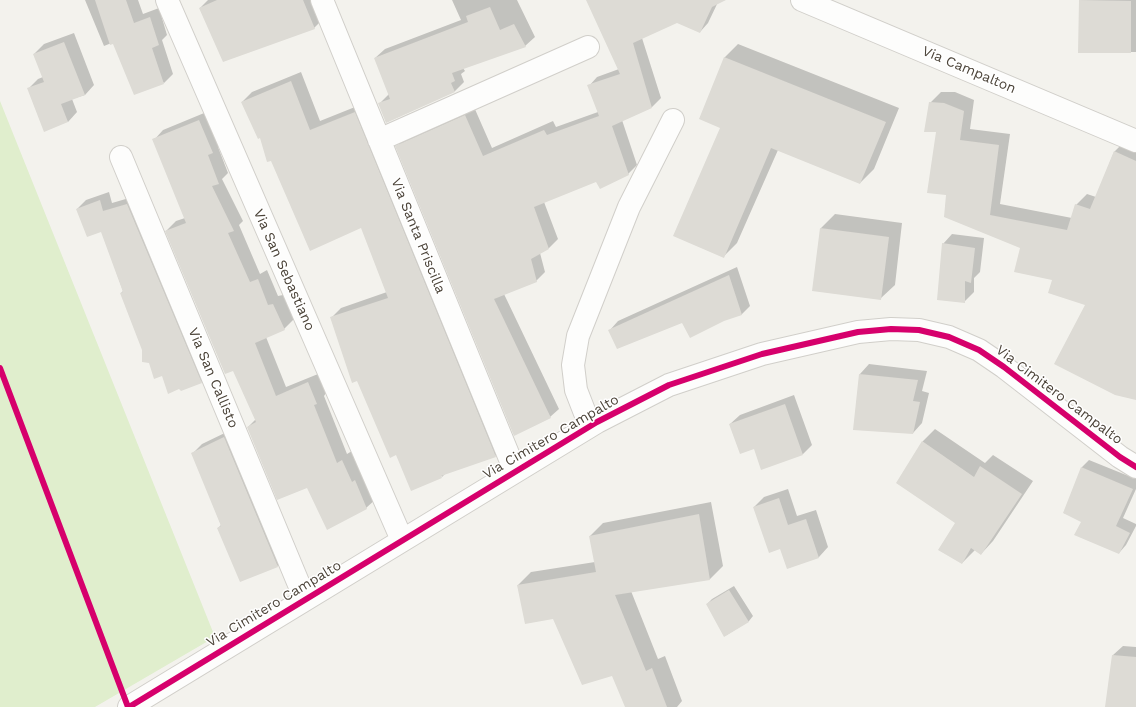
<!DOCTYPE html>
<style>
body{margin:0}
canvas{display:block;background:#f3f2ed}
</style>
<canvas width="1136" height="707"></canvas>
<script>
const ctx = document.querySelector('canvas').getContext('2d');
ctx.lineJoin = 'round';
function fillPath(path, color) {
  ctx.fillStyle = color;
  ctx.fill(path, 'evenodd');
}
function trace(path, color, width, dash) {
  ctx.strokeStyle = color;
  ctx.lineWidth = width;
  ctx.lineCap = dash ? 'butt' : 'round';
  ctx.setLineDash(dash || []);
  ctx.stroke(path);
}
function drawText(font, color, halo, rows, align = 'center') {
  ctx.font = font + ' "Work Sans",sans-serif';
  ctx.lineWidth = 3;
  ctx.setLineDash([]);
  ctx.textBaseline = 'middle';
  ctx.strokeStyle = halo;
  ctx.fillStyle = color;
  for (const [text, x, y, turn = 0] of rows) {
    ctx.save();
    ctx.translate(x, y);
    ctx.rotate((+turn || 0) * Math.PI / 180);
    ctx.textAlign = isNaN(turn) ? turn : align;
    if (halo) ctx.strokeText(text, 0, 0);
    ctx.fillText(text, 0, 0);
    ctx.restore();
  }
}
fillPath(new Path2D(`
 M 0,101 L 215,637 L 95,707 L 0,707 Z`), '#e0eecd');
fillPath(new Path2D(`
 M 85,0 L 138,0 L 143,14 L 159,8 L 167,35 L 162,40 L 173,74 L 164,83 L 114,42 L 104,46 Z
 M 208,0 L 316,0 L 323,19 L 314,28 L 200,8 Z
 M 452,0 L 517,0 L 535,37 L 525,46 L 463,68 L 465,71 L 461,74 L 464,82 L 455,91 L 387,122 L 379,104 L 389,94 L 375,58 L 385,49 L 461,20 Z
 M 593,0 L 719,0 L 708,23 L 700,32 L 677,22 L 642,38 L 661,98 L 652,107 L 622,120 L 637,165 L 628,174 L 597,180 L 544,202 L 558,239 L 549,248 L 540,253 L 545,272 L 536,281 L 504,294 L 559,409 L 550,417 L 397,147 L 405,138 L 474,107 L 492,148 L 553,121 L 556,127 L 598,112 L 589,86 L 597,77 L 619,69 Z
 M 1080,0 L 1136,0 L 1136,52 L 1079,52 Z
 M 74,33 L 94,85 L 85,95 L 72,99 L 77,112 L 68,122 L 28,89 L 38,79 L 43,77 L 34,54 L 44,44 Z
 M 738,44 L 899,108 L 874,169 L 860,183 L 778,150 L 737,243 L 723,257 L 721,127 L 724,58 Z
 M 301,72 L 320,121 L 365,103 L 505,446 L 495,456 L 446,473 L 442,477 L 331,318 L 341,308 L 387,292 L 361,226 L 261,137 L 242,102 L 252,92 Z
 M 941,92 L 955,92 L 974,100 L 970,129 L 1010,134 L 1000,204 L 1072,218 L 1076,205 L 1087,194 L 1096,197 L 1114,152 L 1125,141 L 1136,146 L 1136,399 L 1087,304 L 1053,279 L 1021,247 L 947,194 L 937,131 L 930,103 Z
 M 209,111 L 222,143 L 218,147 L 228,173 L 222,179 L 243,221 L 239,225 L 260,274 L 267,270 L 278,296 L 283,295 L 294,319 L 284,329 L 266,337 L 286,387 L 318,374 L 326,393 L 324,396 L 347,454 L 352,451 L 376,499 L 366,508 L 307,486 L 248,427 L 256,419 L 234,369 L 166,231 L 176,221 L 185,218 L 154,140 L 163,130 Z
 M 109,192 L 112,203 L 136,196 L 210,373 L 201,382 L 163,374 L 150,363 L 143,350 L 121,293 L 123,291 L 102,231 L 77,209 L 86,200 Z
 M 835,214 L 902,223 L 895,285 L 881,298 L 813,290 L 821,228 Z
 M 952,234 L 984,238 L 980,272 L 974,278 L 974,292 L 964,302 L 943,244 Z
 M 737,267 L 750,306 L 741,315 L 610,330 L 618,321 Z
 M 869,364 L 927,371 L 922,391 L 929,393 L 922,423 L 913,433 L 854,429 L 860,374 Z
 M 794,395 L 812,445 L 803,454 L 754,448 L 730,424 L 740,415 Z
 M 233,429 L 287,557 L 278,566 L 218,528 L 221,525 L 193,453 L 202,444 Z
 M 935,429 L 985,463 L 993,455 L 1033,481 L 993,541 L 981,554 L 975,550 L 962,563 L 957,522 L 897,483 L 923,441 Z
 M 1089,460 L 1136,479 L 1136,489 L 1123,518 L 1136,524 L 1136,526 L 1126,545 L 1119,553 L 1082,521 L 1064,513 L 1082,467 Z
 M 788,489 L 797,516 L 816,510 L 828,547 L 819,557 L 788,568 L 781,548 L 754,507 L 764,497 Z
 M 711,502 L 723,566 L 710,579 L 631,591 L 658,659 L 665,656 L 682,701 L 677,707 L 626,707 L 613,674 L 518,585 L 531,572 L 595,562 L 590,536 L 603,523 Z
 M 734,586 L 753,616 L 749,621 L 725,636 L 707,604 L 712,599 Z
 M 1123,646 L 1136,647 L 1136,707 L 1106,707 L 1113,655 Z`), '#0003');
fillPath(new Path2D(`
 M 95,0 L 126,0 L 134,23 L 150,17 L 159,45 L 152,48 L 164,84 L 134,95 L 113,44 L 110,45 Z
 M 217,0 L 303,0 L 315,29 L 223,62 L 199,8 Z
 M 586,0 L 726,0 L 712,7 L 700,33 L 677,23 L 633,43 L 652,108 L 612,126 L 629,175 L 600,189 L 596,182 L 534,207 L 549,249 L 531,259 L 537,282 L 494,299 L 551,418 L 514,436 L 395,146 L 465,115 L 483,156 L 544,130 L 547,135 L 599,116 L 587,85 L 620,74 Z
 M 1079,0 L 1131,1 L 1131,53 L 1078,53 Z
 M 490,7 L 500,30 L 514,24 L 526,47 L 452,73 L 455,81 L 451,83 L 455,92 L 386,123 L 378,103 L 390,99 L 374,58 L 468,22 L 466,16 Z
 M 64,42 L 85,95 L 61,104 L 68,122 L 44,132 L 27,88 L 44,82 L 33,54 Z
 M 724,57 L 886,122 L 860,184 L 771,148 L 724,258 L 673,236 L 720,128 L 699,119 Z
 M 291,81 L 310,130 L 355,112 L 496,457 L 441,476 L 442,478 L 411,491 L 396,455 L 390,458 L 357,381 L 352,383 L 330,317 L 388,298 L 361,228 L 310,251 L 271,161 L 267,162 L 260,138 L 258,139 L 241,102 Z
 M 929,102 L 944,103 L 964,111 L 960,140 L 999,145 L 990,215 L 1067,230 L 1075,204 L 1090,209 L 1114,151 L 1136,161 L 1136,400 L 1115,395 L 1054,364 L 1085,305 L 1048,293 L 1052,280 L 1014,272 L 1020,248 L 944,217 L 946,195 L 927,193 L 936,132 L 924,132 Z
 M 199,120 L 213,153 L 208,155 L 219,184 L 212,186 L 234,231 L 228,233 L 250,282 L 258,279 L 268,305 L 273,304 L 285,330 L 255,343 L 276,396 L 308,382 L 317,404 L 314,405 L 337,463 L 342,460 L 352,482 L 355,480 L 367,509 L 327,530 L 307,488 L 277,500 L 247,427 L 256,422 L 233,371 L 225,374 L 165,231 L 186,223 L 152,139 Z
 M 100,200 L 103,211 L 127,204 L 202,383 L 181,391 L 179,389 L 168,394 L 162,376 L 154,379 L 149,363 L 142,362 L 142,350 L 120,293 L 123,292 L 101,232 L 87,237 L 76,209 Z
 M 820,228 L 889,237 L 881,300 L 812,291 Z
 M 942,243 L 975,248 L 971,283 L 965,281 L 965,303 L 937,300 Z
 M 729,275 L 742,315 L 724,321 L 690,338 L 682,323 L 617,349 L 608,330 Z
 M 859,374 L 918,380 L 913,401 L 920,402 L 913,434 L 853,430 Z
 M 785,404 L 803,455 L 761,470 L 754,449 L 740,454 L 729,424 Z
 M 224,437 L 278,567 L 240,582 L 217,528 L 221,526 L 191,453 Z
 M 922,441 L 974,477 L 980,466 L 1022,494 L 981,555 L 971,548 L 962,564 L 938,550 L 955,523 L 896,483 Z
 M 1081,467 L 1133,489 L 1116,526 L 1130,533 L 1119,554 L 1074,535 L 1081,522 L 1063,513 Z
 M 779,498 L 788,525 L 806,519 L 819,558 L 787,569 L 780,549 L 769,553 L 753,507 Z
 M 699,514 L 710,580 L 615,595 L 646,671 L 652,668 L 667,707 L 625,707 L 612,676 L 582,685 L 553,619 L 525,624 L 517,585 L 596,572 L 589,536 Z
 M 729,590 L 749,622 L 724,637 L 706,604 Z
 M 1112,655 L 1136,657 L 1136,707 L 1105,707 Z`), '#dddbd5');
const minor = new Path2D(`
 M 167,0 L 402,540
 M 322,0 L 515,471
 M 802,0 L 1136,141
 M 379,140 L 588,47
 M 121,157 L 305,599
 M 590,426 L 576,390 L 573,365 L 578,336 L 629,207 L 673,120
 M 129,707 L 597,422 L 669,385 L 762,354 L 858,332 L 891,329 L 919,330 L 949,337 L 979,350 L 1004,367 L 1120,457 L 1136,467`);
trace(minor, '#d1cfca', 24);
trace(minor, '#fdfdfc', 22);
trace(new Path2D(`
 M 0,368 L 128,707
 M 129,707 L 597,422 L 669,385 L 762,354 L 858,332 L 891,329 L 919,330 L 949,337 L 979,350 L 1004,367 L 1120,457 L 1136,467`), '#d6006c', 6);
drawText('14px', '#4b4338', '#fff', [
 ["Via Campalton",969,70,23],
 ["Via Santa Priscilla",418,236,68],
 ["Via San Sebastiano",284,270,66],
 ["Via San Callisto",213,378,67],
 ["Via Cimitero Campalto",1059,395,37],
 ["Via Cimitero Campalto",551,437,-30],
 ["Via Cimitero Campalto",274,604,-31]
]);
</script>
